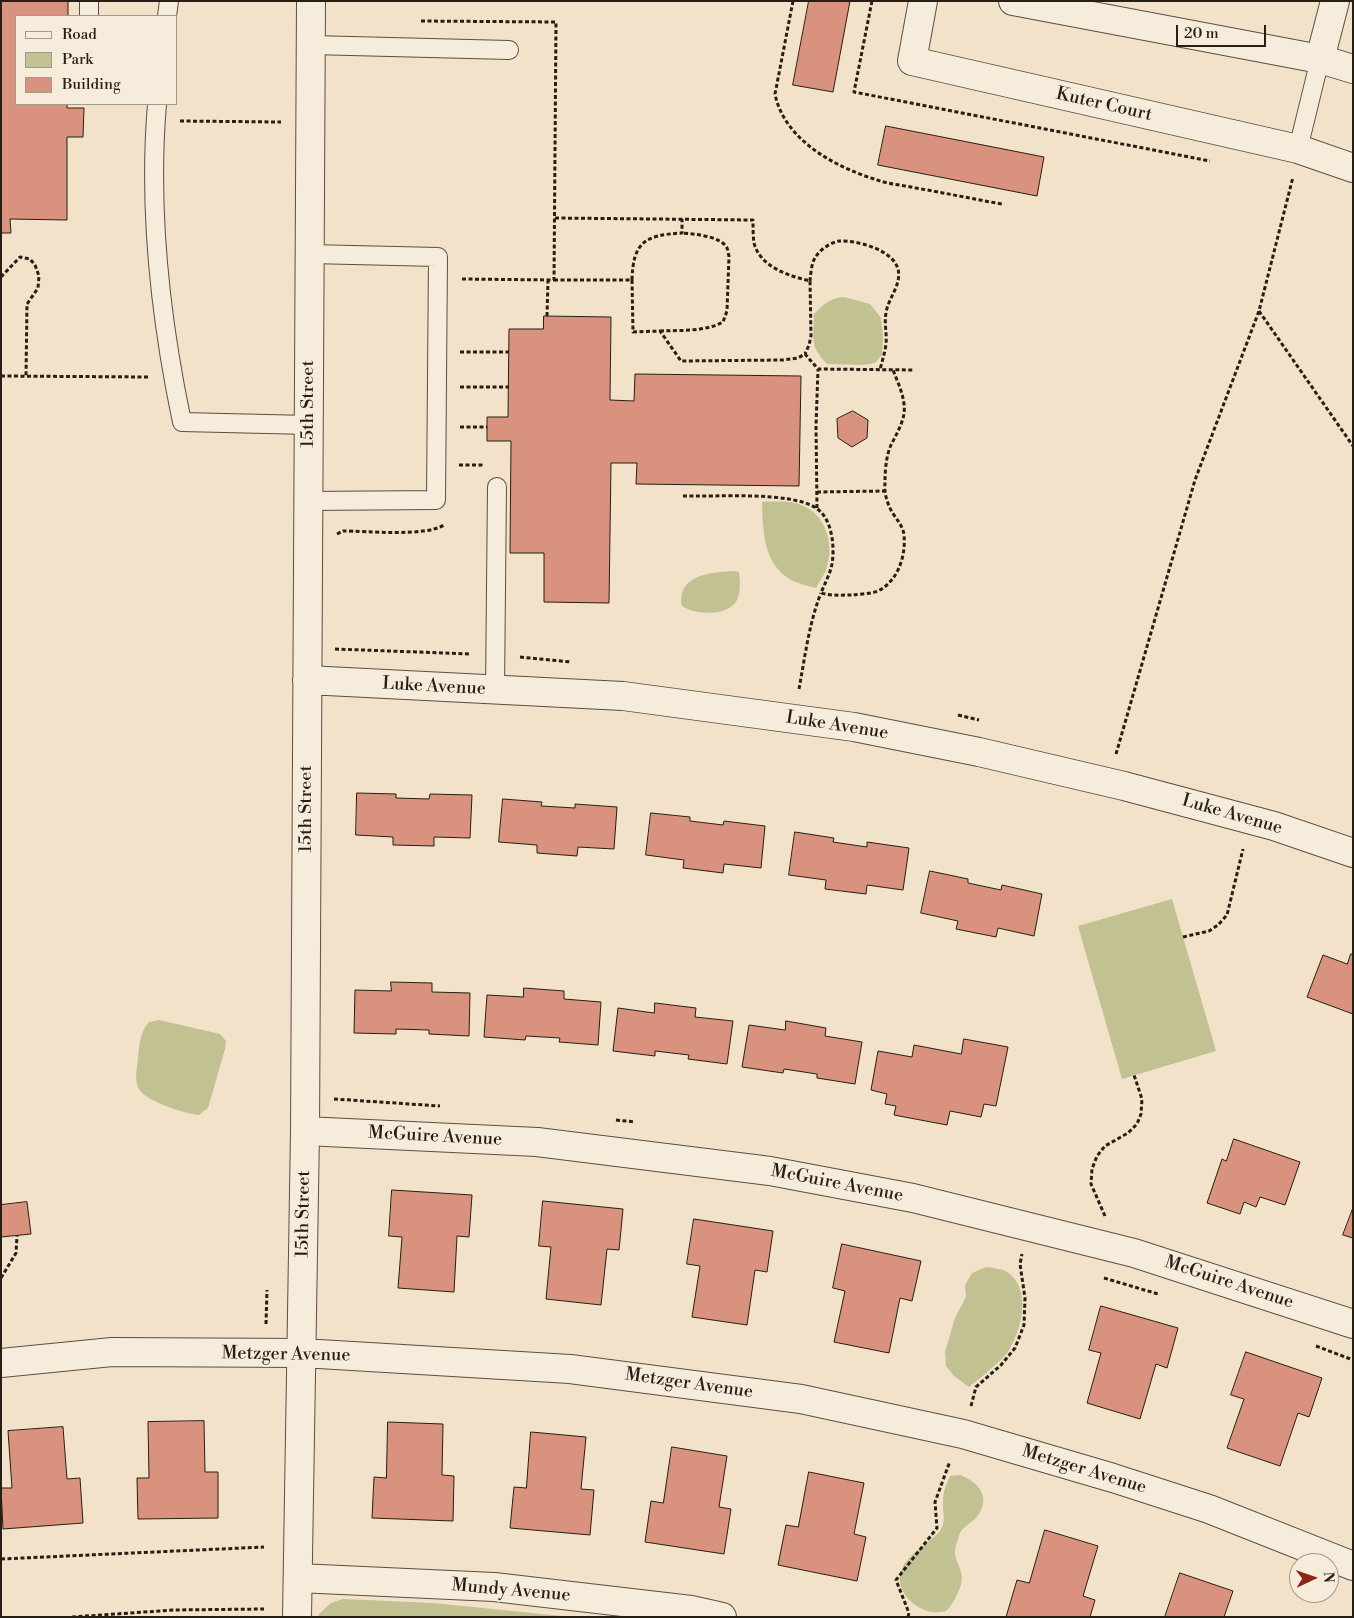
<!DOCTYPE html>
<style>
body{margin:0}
#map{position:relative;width:1354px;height:1618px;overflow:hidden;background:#f1e2c9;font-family:"Libre Bodoni",serif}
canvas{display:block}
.frame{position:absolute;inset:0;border:2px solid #271e14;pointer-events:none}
.legend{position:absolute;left:15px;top:15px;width:162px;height:90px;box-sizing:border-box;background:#f6ecdc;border:1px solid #a39a8c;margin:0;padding:6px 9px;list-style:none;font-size:15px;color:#271e14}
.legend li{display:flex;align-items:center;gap:10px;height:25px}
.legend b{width:25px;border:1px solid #a39a8c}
.north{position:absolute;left:1289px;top:1553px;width:50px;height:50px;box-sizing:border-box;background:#f6ecdc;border:1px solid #a39a8c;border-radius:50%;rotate:87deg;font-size:14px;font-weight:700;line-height:20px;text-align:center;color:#271e14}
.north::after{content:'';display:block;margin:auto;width:18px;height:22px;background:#8f2418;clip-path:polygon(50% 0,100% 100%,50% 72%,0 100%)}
.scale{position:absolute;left:1176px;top:25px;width:90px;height:22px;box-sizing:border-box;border:2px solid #271e14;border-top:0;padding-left:6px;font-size:15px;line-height:18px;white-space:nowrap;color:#271e14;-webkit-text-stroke:4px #f6ecdc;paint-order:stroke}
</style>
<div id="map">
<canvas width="1354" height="1618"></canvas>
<div class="frame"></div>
<ul class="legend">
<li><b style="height:6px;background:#f6ecdc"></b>Road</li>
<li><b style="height:14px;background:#c1c192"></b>Park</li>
<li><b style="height:14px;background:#d8927e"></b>Building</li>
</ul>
<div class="north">N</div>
<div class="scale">20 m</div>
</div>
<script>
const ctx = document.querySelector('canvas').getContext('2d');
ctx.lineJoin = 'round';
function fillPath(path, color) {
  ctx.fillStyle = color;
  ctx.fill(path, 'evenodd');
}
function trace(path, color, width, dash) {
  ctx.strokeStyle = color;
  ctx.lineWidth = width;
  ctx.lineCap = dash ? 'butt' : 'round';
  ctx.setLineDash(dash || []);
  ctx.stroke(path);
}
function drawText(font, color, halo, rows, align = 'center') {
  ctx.font = font + ' "Libre Bodoni",serif';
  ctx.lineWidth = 4;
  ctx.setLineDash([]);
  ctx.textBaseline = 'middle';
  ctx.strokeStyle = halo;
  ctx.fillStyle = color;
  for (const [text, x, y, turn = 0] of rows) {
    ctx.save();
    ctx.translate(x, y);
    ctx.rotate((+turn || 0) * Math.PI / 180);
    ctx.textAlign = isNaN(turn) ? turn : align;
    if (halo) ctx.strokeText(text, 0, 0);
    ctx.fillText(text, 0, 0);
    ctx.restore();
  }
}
fillPath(new Path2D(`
 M 844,297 L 870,304 L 881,318 L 883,338 L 882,355 L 875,363 L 863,365 L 827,364 C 809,345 814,339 814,314 C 824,304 830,298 844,297 Z
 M 762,502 C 774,502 790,500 801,505 C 826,514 834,544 827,567 C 825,574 819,582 816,588 C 808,586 800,584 793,581 C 763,565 763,532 762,502 Z
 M 735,571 L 739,572 C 740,580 741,592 737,600 C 728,617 695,615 682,606 C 676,574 714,572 735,571 Z
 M 1172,899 L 1216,1051 L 1122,1079 L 1078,926 Z
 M 159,1020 L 220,1034 L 226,1041 L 225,1049 L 208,1108 L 199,1115 C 186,1114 145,1101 139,1089 C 134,1080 137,1068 138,1058 C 140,1042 139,1035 149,1022 Z
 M 986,1267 C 995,1268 1005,1269 1011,1275 C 1031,1294 1021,1330 1009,1350 C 1002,1361 980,1378 969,1387 L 954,1376 L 946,1366 L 945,1352 L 955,1318 L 966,1297 L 965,1285 L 972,1273 Z
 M 960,1475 C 980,1483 992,1498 976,1518 C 971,1523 963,1527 960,1533 C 958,1538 955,1547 955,1552 C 955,1564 966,1571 960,1588 C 957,1595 952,1606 946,1611 C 924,1618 897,1597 900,1575 C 904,1555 928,1545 940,1531 C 947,1521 942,1512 943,1501 C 943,1492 946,1485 950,1476 Z
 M 343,1599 L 433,1603 L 572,1617 L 318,1617 L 319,1614 L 331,1603 Z`), '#c1c192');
const building = new Path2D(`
 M 1,1 L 68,1 L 68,16 L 16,16 L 16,104 L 67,104 L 67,108 L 84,108 L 83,137 L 67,137 L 67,220 L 10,219 L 11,233 L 1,233 Z
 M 809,1 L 850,1 L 833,92 L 793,85 Z
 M 886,126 L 1044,157 L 1037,196 L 878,165 Z
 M 544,316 L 611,317 L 610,400 L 634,401 L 635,374 L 801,376 L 799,486 L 636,484 L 637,463 L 611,463 L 609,603 L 544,602 L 544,553 L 510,553 L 511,441 L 487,441 L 487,417 L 508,417 L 509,329 L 543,329 Z
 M 853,411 L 868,420 L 867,438 L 852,447 L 838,438 L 837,419 Z
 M 357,793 L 396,794 L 396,798 L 429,799 L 430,794 L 472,795 L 470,838 L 434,837 L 434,846 L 393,845 L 393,837 L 356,835 Z
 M 503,799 L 542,802 L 541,806 L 575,808 L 575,804 L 617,807 L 614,849 L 578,847 L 577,856 L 537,853 L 537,845 L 499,842 Z
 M 651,813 L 690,817 L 690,821 L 723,825 L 724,821 L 765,826 L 761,868 L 724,864 L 723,873 L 683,868 L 684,860 L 646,855 Z
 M 795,832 L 834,838 L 833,842 L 867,847 L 867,842 L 909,848 L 903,890 L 867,885 L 866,894 L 825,889 L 826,880 L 789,875 Z
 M 930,871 L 968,879 L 968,883 L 1001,890 L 1002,885 L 1042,894 L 1034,936 L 998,928 L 996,937 L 956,929 L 958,921 L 921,913 Z
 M 1351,954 L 1353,954 L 1353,1014 L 1307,997 L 1323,955 L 1347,964 Z
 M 391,982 L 432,983 L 432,992 L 470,993 L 469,1036 L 429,1034 L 429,1030 L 396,1029 L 396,1034 L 354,1033 L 355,990 L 391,991 Z
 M 524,988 L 564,991 L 564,999 L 601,1002 L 598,1045 L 559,1042 L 560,1038 L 526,1036 L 525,1040 L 484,1037 L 487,995 L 523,997 Z
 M 655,1003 L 696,1008 L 695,1017 L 733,1021 L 727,1064 L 688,1059 L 689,1055 L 655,1051 L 655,1056 L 613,1051 L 618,1008 L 654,1013 Z
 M 786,1021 L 826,1028 L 825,1036 L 862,1042 L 855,1084 L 817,1078 L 817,1074 L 784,1069 L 783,1073 L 742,1067 L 749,1025 L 785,1030 Z
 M 964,1039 L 1008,1047 L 996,1106 L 984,1104 L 981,1117 L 950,1111 L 947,1125 L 894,1115 L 896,1106 L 885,1104 L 887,1094 L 871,1090 L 878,1051 L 912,1057 L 914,1045 L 961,1054 Z
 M 1234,1139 L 1300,1162 L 1285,1205 L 1260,1197 L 1256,1207 L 1244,1202 L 1240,1214 L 1207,1203 L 1222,1159 L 1226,1161 Z
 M 392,1190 L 472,1195 L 469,1237 L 457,1236 L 454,1292 L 398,1288 L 402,1237 L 389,1236 Z
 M 543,1201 L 623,1209 L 619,1250 L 607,1249 L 601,1305 L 546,1299 L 551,1247 L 539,1246 Z
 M 27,1202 L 31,1234 L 1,1237 L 1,1205 Z
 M 1353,1208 L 1353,1238 L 1343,1235 Z
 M 694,1219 L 773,1231 L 767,1272 L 755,1270 L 747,1325 L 692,1317 L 700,1266 L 687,1264 Z
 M 842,1244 L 921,1261 L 912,1301 L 900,1298 L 889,1353 L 834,1342 L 845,1291 L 833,1288 Z
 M 1101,1306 L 1178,1328 L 1167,1368 L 1156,1364 L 1140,1419 L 1087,1403 L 1101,1353 L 1089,1350 Z
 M 1246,1352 L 1322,1378 L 1309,1417 L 1298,1413 L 1280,1466 L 1227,1448 L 1244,1399 L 1231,1395 Z
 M 204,1421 L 205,1472 L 218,1472 L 218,1518 L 138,1519 L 137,1478 L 149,1478 L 148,1422 Z
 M 388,1422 L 443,1424 L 442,1475 L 454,1476 L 453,1521 L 372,1518 L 374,1477 L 386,1478 Z
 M 63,1427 L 67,1479 L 80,1478 L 83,1523 L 3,1529 L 1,1488 L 12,1488 L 8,1431 Z
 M 531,1432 L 586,1437 L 581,1489 L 594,1490 L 590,1535 L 510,1528 L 514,1487 L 526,1488 Z
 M 672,1447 L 727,1456 L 719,1507 L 731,1509 L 724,1554 L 645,1542 L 651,1501 L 663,1503 Z
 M 809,1472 L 864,1483 L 854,1534 L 866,1537 L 857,1581 L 778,1565 L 786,1525 L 798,1527 Z
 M 1045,1530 L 1098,1546 L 1083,1596 L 1095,1600 L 1090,1617 L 1006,1617 L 1017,1580 L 1029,1583 Z
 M 1180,1573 L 1233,1591 L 1224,1617 L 1165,1617 Z`);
fillPath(building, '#d8927e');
trace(building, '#271e14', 1);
const service = new Path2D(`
 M 89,16 L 89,1
 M 167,16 L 169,1
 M 311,45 L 509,50
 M 157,104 C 148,211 160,317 182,422 L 309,425
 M 1298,149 L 1320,59
 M 308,501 L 436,500 L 438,257 L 310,254
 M 495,690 L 497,487`);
const minor = new Path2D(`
 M 923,1 L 912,61 L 1298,149 L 1353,168
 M 1013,1 L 1320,59 L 1353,69
 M 1320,59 L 1335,1
 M 307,680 L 623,696 L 854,727 L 979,752 L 1124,786 L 1274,826 L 1353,853
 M 305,1131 L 537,1142 L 770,1171 L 913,1198 L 1134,1253 L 1353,1324
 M 1,1363 L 112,1352 L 302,1353 L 570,1369 L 801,1399 L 963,1434 L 1113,1478 L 1209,1509 L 1353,1566
 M 298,1578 L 494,1587 L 691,1610 L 722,1617
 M 297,1617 L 305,1131 L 311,1`);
trace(service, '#5a4f41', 20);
trace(minor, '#5a4f41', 30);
trace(new Path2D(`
 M 793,1 L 775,94 C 784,139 833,166 874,179 C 887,184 902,185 916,188 C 945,193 973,199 1002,204
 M 872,1 L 854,92 L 1210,161
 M 421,21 L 556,22 L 554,280 L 461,279
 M 180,121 L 281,122
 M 555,218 L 753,220 C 753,228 753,236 754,243 C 760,267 789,276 810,281 L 811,336 L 809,345 L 805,354
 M 1,277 L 20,257 L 30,259 L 35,265 L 39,276 L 38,288 L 27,304 L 26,376
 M 554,280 L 632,280 L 633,332 L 660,331 L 681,361 L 783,360 L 798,358 L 805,354 L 818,369 L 914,370
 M 632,280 C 633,242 645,235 682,233 L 682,219
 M 810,281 C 811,273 811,262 817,255 C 821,249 832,242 839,241 C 857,240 893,250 898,269 C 902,285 888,298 886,313 C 884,323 887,333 886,344 C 885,353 882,361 880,370
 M 1259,311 L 1353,446
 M 547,316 L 548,280
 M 660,331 C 681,330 704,332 723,322 L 727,311 L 729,256 C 728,253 728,250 727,248 C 721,236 694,234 682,233
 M 460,352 L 509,352
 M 1,376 L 149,377
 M 460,387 L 509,387
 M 460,427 L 487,427
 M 459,465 L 485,465
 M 817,492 L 885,491
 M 683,496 C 715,497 791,491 816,508 C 832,518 835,546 832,564 C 830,574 825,583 821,593 C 831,596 842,595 852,595 C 860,594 870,594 878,591 C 898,581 906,556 904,535 C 903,526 897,520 892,512 C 887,503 884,493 885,483 C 885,471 886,456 891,445 C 896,435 902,425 904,414 C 906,399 898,383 893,370
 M 817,508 L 816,426 L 818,369
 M 337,534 L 343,531 C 367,531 425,537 444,525
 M 335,649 L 471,654
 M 520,657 L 571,662
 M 799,689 C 805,657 809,623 821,593
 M 958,715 L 979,720
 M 1116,754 L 1195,480 L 1259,311 L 1293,177
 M 1183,937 L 1209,931 L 1218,925 L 1227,915 L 1243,849
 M 334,1099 L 440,1106
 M 616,1120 L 635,1122
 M 1105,1216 L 1091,1184 L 1092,1169 L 1097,1156 L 1105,1146 L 1128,1133 L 1137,1124 L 1141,1114 L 1142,1099 L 1134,1075
 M 1,1278 L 16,1253 L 17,1236
 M 1104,1278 L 1158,1294
 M 266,1324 L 267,1290
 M 1316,1346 L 1353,1360
 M 971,1406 L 976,1387 L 1001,1365 L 1015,1348 L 1024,1325 L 1025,1298 L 1020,1264 L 1022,1254
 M 1,1559 L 264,1547
 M 72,1617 L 174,1610 L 264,1609
 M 908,1617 L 909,1613 L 896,1580 L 937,1528 L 935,1502 L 950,1461`), '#271e14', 3, [4, 2.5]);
trace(service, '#f6ecdc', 18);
trace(minor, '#f6ecdc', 28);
drawText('18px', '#271e14', '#f6ecdc', [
 ["Kuter Court",1104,105,13],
 ["15th Street",309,404,-90],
 ["Luke Avenue",434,687,3],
 ["Luke Avenue",837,726,9],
 ["15th Street",307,809,-90],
 ["Luke Avenue",1232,815,16],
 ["McGuire Avenue",435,1137,3],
 ["McGuire Avenue",837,1184,11],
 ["15th Street",304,1214,-89],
 ["McGuire Avenue",1229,1283,18],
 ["Metzger Avenue",286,1355,1],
 ["Metzger Avenue",689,1384,8],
 ["Metzger Avenue",1084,1470,17],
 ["Mundy Avenue",511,1591,5]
]);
</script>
